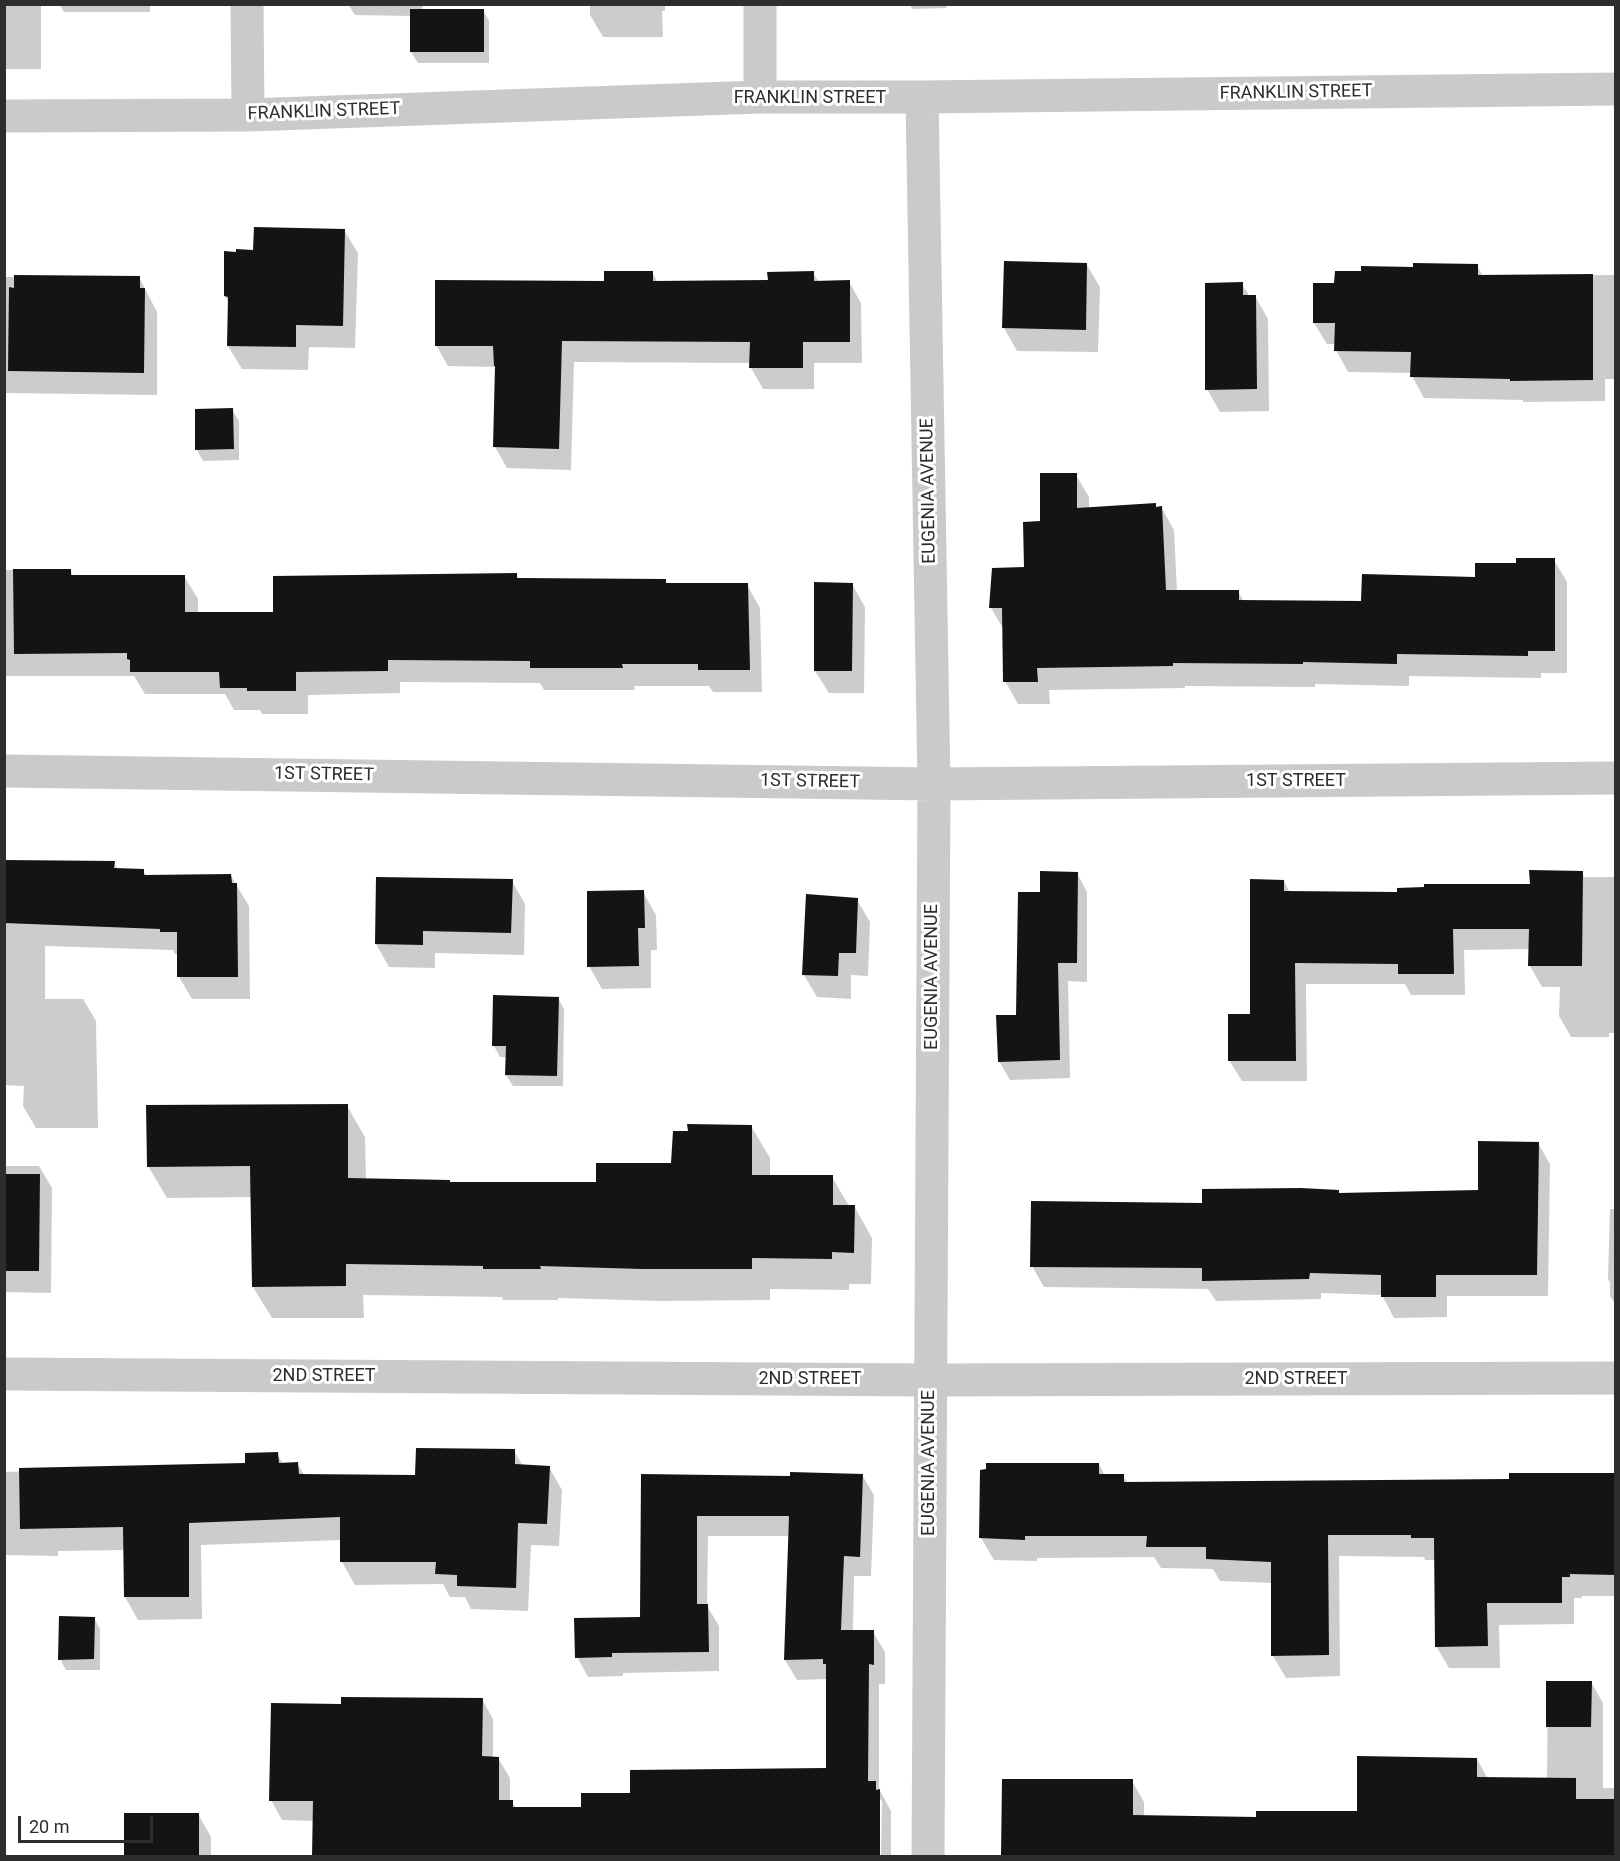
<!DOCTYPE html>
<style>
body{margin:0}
#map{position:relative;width:1620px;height:1861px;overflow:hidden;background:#fff;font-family:Roboto,sans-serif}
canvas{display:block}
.frame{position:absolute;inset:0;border:6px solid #2d2d2d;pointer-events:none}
.scale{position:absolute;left:18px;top:1816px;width:135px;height:27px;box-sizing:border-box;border:3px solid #2d2d2d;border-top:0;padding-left:8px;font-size:18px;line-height:21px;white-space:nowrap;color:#2d2d2d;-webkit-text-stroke:4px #fff;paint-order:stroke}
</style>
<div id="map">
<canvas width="1620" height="1861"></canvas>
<div class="frame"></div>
<div class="scale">20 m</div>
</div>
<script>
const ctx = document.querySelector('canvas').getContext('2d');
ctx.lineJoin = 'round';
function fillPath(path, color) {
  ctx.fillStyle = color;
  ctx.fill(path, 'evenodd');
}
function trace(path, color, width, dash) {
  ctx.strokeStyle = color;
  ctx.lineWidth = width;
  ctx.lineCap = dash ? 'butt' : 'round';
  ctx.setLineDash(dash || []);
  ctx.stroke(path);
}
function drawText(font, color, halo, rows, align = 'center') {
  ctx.font = font + ' Roboto,sans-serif';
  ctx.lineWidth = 6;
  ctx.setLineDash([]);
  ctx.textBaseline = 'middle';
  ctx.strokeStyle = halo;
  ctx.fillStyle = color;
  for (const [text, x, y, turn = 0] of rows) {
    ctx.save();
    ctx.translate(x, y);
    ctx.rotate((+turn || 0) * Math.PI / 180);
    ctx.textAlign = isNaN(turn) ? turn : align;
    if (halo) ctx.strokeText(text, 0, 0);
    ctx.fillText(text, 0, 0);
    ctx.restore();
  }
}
fillPath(new Path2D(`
 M 4,4 L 41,5 L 41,69 L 4,69 Z
 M 59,4 L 150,4 L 150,12 L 64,12 Z
 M 348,4 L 423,4 L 422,11 L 483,10 L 489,21 L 489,63 L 418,63 L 411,52 L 411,16 L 355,15 Z
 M 590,4 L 665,4 L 665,11 L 662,11 L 663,37 L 603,37 L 590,15 Z
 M 910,4 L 947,4 L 946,8 L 912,9 Z
 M 1291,4 L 1397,4 L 1397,6 Z
 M 344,230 L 358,253 L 355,348 L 309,347 L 308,370 L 242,369 L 228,346 L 229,303 L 225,296 L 255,251 Z
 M 1087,265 L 1100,287 L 1098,352 L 1017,351 L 1004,328 Z
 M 1477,266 L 1483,276 L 1616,275 L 1616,379 L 1605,379 L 1605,401 L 1523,402 L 1523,400 L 1424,398 L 1412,376 L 1412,373 L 1348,372 L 1336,350 L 1336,344 L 1327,344 L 1314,323 L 1336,285 L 1363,273 L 1414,268 Z
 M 652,272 L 658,283 L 769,282 L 813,273 L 819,282 L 849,282 L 861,303 L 862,363 L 814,363 L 814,389 L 763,389 L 751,368 L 751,363 L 574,362 L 571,470 L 507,468 L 495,447 L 497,367 L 448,366 L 436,345 L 606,282 Z
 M 4,277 L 139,277 L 157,312 L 157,395 L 4,393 Z
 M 1242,284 L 1250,297 L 1255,296 L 1268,319 L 1269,411 L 1220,412 L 1207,389 Z
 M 232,410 L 239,421 L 239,460 L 203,461 L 197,450 Z
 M 1076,475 L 1089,497 L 1089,508 L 1155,504 L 1157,508 L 1161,507 L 1174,530 L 1177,591 L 1238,591 L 1244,602 L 1363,602 L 1476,579 L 1517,565 L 1554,560 L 1567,582 L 1567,673 L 1541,673 L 1541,678 L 1409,676 L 1409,686 L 1315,684 L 1315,687 L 1185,686 L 1185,688 L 1049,690 L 1050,704 L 1018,704 L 1005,681 L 1004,630 L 991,608 L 1025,569 L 1042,523 Z
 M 4,570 L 70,570 L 74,577 L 184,576 L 198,599 L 198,613 L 274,613 L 516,575 L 519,579 L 665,580 L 668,585 L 747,585 L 760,608 L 762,692 L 713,692 L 709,686 L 634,686 L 635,690 L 544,690 L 540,683 L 400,682 L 400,693 L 308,695 L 308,714 L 262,714 L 260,710 L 234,710 L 225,694 L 145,694 L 134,676 L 4,676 Z
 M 852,584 L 865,607 L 864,693 L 829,693 L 815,671 Z
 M 4,861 L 114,862 L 118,870 L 143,871 L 147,876 L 231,876 L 249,906 L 250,999 L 192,999 L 179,977 L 179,954 L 175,954 L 173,950 L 45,946 L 45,999 L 83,999 L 96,1021 L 98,1128 L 36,1128 L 23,1106 L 24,1086 L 4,1085 Z
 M 1077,873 L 1087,892 L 1087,982 L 1068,981 L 1070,1078 L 1010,1080 L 999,1061 L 1017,1016 L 1042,894 Z
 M 1582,873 L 1584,877 L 1616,877 L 1616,1033 L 1609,1033 L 1609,1037 L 1571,1037 L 1559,1016 L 1560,987 L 1542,987 L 1530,966 L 1530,949 L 1464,950 L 1465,995 L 1411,995 L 1405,984 L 1306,984 L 1307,1081 L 1242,1081 L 1229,1060 L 1251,1015 L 1284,881 L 1290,893 L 1399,894 L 1531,885 Z
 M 378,878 L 512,881 L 525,904 L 524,955 L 435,953 L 435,968 L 389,967 L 376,944 Z
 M 643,892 L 656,915 L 657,950 L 651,950 L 651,988 L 602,989 L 589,966 Z
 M 857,900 L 870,922 L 868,976 L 851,975 L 851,999 L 817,997 L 804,975 Z
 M 558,998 L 564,1009 L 563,1086 L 513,1086 L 506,1075 L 507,1057 L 500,1057 L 494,1046 Z
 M 347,1106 L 365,1137 L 366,1180 L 451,1184 L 598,1183 L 673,1165 L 751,1126 L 770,1158 L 770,1176 L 832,1177 L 849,1206 L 854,1206 L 872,1238 L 871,1284 L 849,1284 L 849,1290 L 770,1289 L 770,1300 L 661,1301 L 558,1298 L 558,1300 L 503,1300 L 502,1297 L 363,1295 L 364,1318 L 272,1318 L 253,1287 L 252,1197 L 167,1198 L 148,1166 Z
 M 1538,1143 L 1550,1164 L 1548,1296 L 1447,1296 L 1447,1317 L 1394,1318 L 1382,1295 L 1321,1293 L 1321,1299 L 1216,1301 L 1208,1289 L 1044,1287 L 1032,1266 L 1203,1204 L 1338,1191 L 1340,1195 L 1479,1192 Z
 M 4,1166 L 39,1166 L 52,1188 L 51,1293 L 4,1292 Z
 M 1610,1209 L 1616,1209 L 1616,1305 L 1610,1296 L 1610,1283 L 1608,1279 Z
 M 514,1451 L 523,1466 L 549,1467 L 562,1490 L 559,1546 L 531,1545 L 528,1611 L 471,1609 L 465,1597 L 450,1597 L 443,1584 L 355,1585 L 342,1562 L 342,1540 L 201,1545 L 202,1619 L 138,1620 L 125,1597 L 125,1550 L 58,1551 L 58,1556 L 4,1555 L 4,1472 L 246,1465 L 277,1454 L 283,1464 L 297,1464 L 305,1476 L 417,1477 Z
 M 1099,1464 L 1105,1476 L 1123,1476 L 1128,1483 L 1511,1481 L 1511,1474 L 1616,1473 L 1616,1596 L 1582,1596 L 1582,1598 L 1574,1598 L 1574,1624 L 1499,1625 L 1500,1668 L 1449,1668 L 1436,1646 L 1436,1560 L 1425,1560 L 1424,1557 L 1339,1556 L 1340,1676 L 1286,1678 L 1273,1656 L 1273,1583 L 1220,1581 L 1213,1569 L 1161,1568 L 1154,1557 L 1037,1558 L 1037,1561 L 994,1560 L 981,1538 Z
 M 643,1475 L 791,1477 L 862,1475 L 874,1495 L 871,1576 L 854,1576 L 853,1632 L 873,1632 L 885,1652 L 885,1684 L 879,1684 L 879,1789 L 891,1811 L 891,1856 L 881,1856 L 882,1801 L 879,1798 L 314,1821 L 282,1820 L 271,1800 L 342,1706 L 482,1699 L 493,1719 L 493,1758 L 498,1758 L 510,1778 L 510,1802 L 512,1802 L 516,1809 L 582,1808 L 632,1795 L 828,1770 L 828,1679 L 797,1680 L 785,1660 L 789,1536 L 708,1536 L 707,1606 L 719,1626 L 719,1671 L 623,1673 L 623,1676 L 588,1677 L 577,1657 L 641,1619 Z
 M 94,1618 L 100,1629 L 100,1670 L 66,1670 L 60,1659 Z
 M 1548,1682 L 1591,1682 L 1603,1703 L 1603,1788 L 1616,1788 L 1616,1856 L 1002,1856 L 1132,1781 L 1144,1802 L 1144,1817 L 1258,1818 L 1358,1813 L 1477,1759 L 1488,1779 L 1547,1779 Z
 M 198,1814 L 211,1837 L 211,1856 L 126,1856 Z`), '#0003');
fillPath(new Path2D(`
 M 410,9 L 484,9 L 484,52 L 410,52 Z
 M 254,227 L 345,229 L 343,326 L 296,325 L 296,347 L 227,346 L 228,297 L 224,296 L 224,251 L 236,252 L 236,249 L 253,250 Z
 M 1004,261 L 1087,263 L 1086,330 L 1002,328 Z
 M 1413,263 L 1478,264 L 1478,275 L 1593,274 L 1593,380 L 1510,381 L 1510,379 L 1410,377 L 1411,352 L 1334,351 L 1335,323 L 1313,323 L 1313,283 L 1334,283 L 1335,271 L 1361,271 L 1361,266 L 1413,267 Z
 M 604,271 L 653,271 L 653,281 L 768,280 L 767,272 L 814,271 L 814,281 L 850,280 L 850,342 L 803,342 L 803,368 L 749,368 L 750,342 L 562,341 L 559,449 L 493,447 L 495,366 L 494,366 L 493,346 L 435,346 L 435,280 L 604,281 Z
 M 14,275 L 140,276 L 140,288 L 145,288 L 144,373 L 8,371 L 9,287 L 14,288 Z
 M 1243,282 L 1243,295 L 1256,295 L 1257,389 L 1205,390 L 1205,283 Z
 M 233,408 L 234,449 L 195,450 L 195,409 Z
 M 1040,473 L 1077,473 L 1077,508 L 1156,503 L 1156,507 L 1162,506 L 1166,590 L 1239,590 L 1239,600 L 1361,601 L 1362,574 L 1475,577 L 1475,563 L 1516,563 L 1516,558 L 1555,558 L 1555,651 L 1528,651 L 1528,656 L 1397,654 L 1397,664 L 1303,662 L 1303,664 L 1173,663 L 1173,666 L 1037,668 L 1038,682 L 1003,682 L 1002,608 L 989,608 L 992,568 L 1024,567 L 1023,522 L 1040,521 Z
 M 13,569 L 71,569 L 71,575 L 185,575 L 185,612 L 273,612 L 273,576 L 517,573 L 517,578 L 666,579 L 666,583 L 748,583 L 750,670 L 698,670 L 698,664 L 622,664 L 623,668 L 530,668 L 530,661 L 388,660 L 388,671 L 296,672 L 296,691 L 247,691 L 247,688 L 220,688 L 219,672 L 130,672 L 130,660 L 127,659 L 127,653 L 14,654 Z
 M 814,582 L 853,583 L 852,671 L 814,671 Z
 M 4,860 L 115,861 L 114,868 L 144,869 L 144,875 L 231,874 L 232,883 L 237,883 L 238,977 L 177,977 L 177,932 L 160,932 L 160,929 L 4,923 Z
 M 1529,870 L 1583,871 L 1582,966 L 1528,966 L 1529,929 L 1453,929 L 1454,974 L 1398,974 L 1398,964 L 1295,963 L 1296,1061 L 1228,1061 L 1228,1014 L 1250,1014 L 1250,879 L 1284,880 L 1284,891 L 1397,892 L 1397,888 L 1424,887 L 1424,884 L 1530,884 Z
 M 1040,871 L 1078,872 L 1077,963 L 1058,963 L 1060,1060 L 998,1062 L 996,1015 L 1016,1015 L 1018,892 L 1040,892 Z
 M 376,877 L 513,879 L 511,933 L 423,931 L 423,945 L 375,944 Z
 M 644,890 L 645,928 L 638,928 L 639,966 L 587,967 L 587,891 Z
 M 806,894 L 858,898 L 856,953 L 839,953 L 838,976 L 802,975 Z
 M 493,995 L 559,997 L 557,1076 L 505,1075 L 506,1046 L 492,1046 Z
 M 348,1104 L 348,1178 L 450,1180 L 450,1182 L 596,1182 L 596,1163 L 671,1163 L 673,1131 L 688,1131 L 687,1124 L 752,1125 L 752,1175 L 833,1175 L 833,1205 L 855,1205 L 854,1253 L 832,1252 L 832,1259 L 752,1258 L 752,1269 L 642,1269 L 540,1266 L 541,1269 L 483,1269 L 483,1266 L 346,1264 L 346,1286 L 252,1287 L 250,1166 L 147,1167 L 146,1105 Z
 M 1478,1141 L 1539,1142 L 1537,1275 L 1436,1275 L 1436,1297 L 1381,1297 L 1381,1275 L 1310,1273 L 1309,1279 L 1202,1281 L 1202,1268 L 1030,1267 L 1031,1201 L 1202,1203 L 1202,1189 L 1301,1188 L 1339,1190 L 1339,1193 L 1478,1190 Z
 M 4,1174 L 40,1174 L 39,1271 L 4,1271 Z
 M 416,1448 L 515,1449 L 515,1464 L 550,1466 L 547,1524 L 518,1523 L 516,1588 L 457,1586 L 457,1575 L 435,1574 L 436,1562 L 340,1562 L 340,1517 L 189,1523 L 189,1597 L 124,1597 L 123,1527 L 20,1529 L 19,1468 L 245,1463 L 245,1453 L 278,1452 L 279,1463 L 298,1462 L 299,1474 L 415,1475 Z
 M 986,1463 L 1099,1463 L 1099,1474 L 1124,1474 L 1124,1482 L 1509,1479 L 1509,1473 L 1616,1473 L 1616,1575 L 1570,1574 L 1570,1577 L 1562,1577 L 1562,1603 L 1487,1603 L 1488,1646 L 1435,1647 L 1434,1538 L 1411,1538 L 1411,1535 L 1328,1535 L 1329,1655 L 1271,1656 L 1271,1562 L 1206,1559 L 1206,1547 L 1146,1547 L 1147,1536 L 1025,1536 L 1025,1540 L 979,1538 L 980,1470 L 986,1469 Z
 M 790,1472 L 863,1474 L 860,1557 L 844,1556 L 841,1630 L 874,1630 L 874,1665 L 869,1664 L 868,1781 L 876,1781 L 876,1790 L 880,1789 L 880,1857 L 312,1857 L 313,1801 L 269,1801 L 271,1703 L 341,1704 L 341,1697 L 483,1698 L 482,1756 L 499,1757 L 499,1800 L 513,1800 L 513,1807 L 581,1807 L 581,1793 L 630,1793 L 630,1770 L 826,1768 L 826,1664 L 823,1664 L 823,1659 L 784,1660 L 789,1516 L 697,1516 L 697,1604 L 708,1604 L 709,1652 L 612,1653 L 612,1657 L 575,1658 L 574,1618 L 640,1617 L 641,1474 L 790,1476 Z
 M 59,1616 L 95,1617 L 94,1659 L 58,1660 Z
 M 1546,1681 L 1592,1681 L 1591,1727 L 1546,1727 Z
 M 1357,1756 L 1477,1758 L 1477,1777 L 1576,1778 L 1576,1799 L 1616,1799 L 1616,1857 L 1001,1857 L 1002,1779 L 1133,1779 L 1133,1815 L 1256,1817 L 1256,1811 L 1357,1811 Z
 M 124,1813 L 199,1813 L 199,1857 L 124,1857 Z`), '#141414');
trace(new Path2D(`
 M 247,4 L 248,115
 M 760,4 L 760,97
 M 922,97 L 934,784 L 928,1856
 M 4,116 L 248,115 L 760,97 L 922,97 L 1616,89
 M 4,771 L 934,784 L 1616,778
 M 4,1374 L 929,1380 L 1616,1378`), '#cacaca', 33);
drawText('18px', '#2d2d2d', '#fff', [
 ["FRANKLIN STREET",1296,93,-1],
 ["FRANKLIN STREET",810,98],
 ["FRANKLIN STREET",324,112,-2],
 ["EUGENIA AVENUE",929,491,-91],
 ["1ST STREET",324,775,1],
 ["1ST STREET",1296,781],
 ["1ST STREET",810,782,1],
 ["EUGENIA AVENUE",932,977,-90],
 ["2ND STREET",324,1376],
 ["2ND STREET",810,1379],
 ["2ND STREET",1296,1379],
 ["EUGENIA AVENUE",929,1463,-90]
]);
</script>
